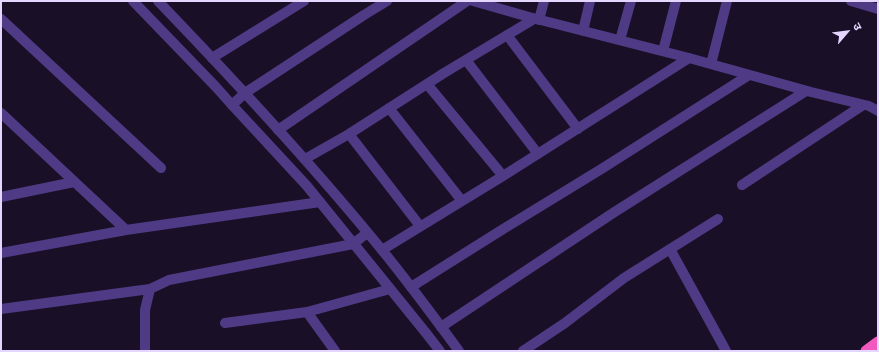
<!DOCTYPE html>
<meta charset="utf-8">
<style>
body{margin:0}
#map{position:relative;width:879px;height:352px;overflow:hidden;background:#191027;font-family:"Archivo Narrow","Noto Sans Devanagari",sans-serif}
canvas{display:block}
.frame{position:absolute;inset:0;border:2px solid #e4d6ff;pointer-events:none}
.north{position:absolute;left:827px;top:12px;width:40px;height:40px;-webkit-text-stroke:3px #191027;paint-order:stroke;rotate:62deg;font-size:11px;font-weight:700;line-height:16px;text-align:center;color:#e4d6ff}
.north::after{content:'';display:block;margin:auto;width:14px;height:18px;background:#e4d6ff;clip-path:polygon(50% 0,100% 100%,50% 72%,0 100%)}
</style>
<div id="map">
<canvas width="879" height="352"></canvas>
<div class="frame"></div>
<div class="north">उ</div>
</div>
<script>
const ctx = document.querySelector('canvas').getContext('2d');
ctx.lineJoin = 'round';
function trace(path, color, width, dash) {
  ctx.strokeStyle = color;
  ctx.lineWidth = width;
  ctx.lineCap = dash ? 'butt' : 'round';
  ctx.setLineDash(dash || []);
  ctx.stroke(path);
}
trace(new Path2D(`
 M 473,1 L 529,17 L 689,58 L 811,92 L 869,106 L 878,111
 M 851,1 L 878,9
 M 1,19 L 161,168
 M 539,20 L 544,1
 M 583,31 L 590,1
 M 507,35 L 578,129
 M 620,40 L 631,1
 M 663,51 L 676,1
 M 212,58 L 304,1
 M 466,60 L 538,154
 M 711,64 L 727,1
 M 427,84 L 503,176
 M 232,105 L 245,93 L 364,15 L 387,1
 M 389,108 L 462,201
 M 1,113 L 126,230
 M 278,130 L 467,1
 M 349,134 L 420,226
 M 305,159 L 349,134 L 444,73 L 534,19
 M 742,185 L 863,105
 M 1,197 L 74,182
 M 670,249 L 726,351
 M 382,250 L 503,176 L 689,58
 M 1,253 L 126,230 L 320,202
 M 411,287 L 500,231 L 603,168 L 749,75
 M 1,309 L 150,289
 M 307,312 L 335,351
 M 225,323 L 307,312 L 390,289
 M 441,327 L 613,213 L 806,91
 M 145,351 L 145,310 L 150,289 L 169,280 L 353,244 L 367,233
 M 523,351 L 565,323 L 624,278 L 718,219`), '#4f3b85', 10);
trace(new Path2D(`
 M 133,1 L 216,87 L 232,105 L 307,186 L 426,333 L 440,351
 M 158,1 C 235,81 311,163 382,250 C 409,283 434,317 459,351`), '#4f3b85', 10);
trace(new Path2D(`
 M 866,351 L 878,342`), '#f159be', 11);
</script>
